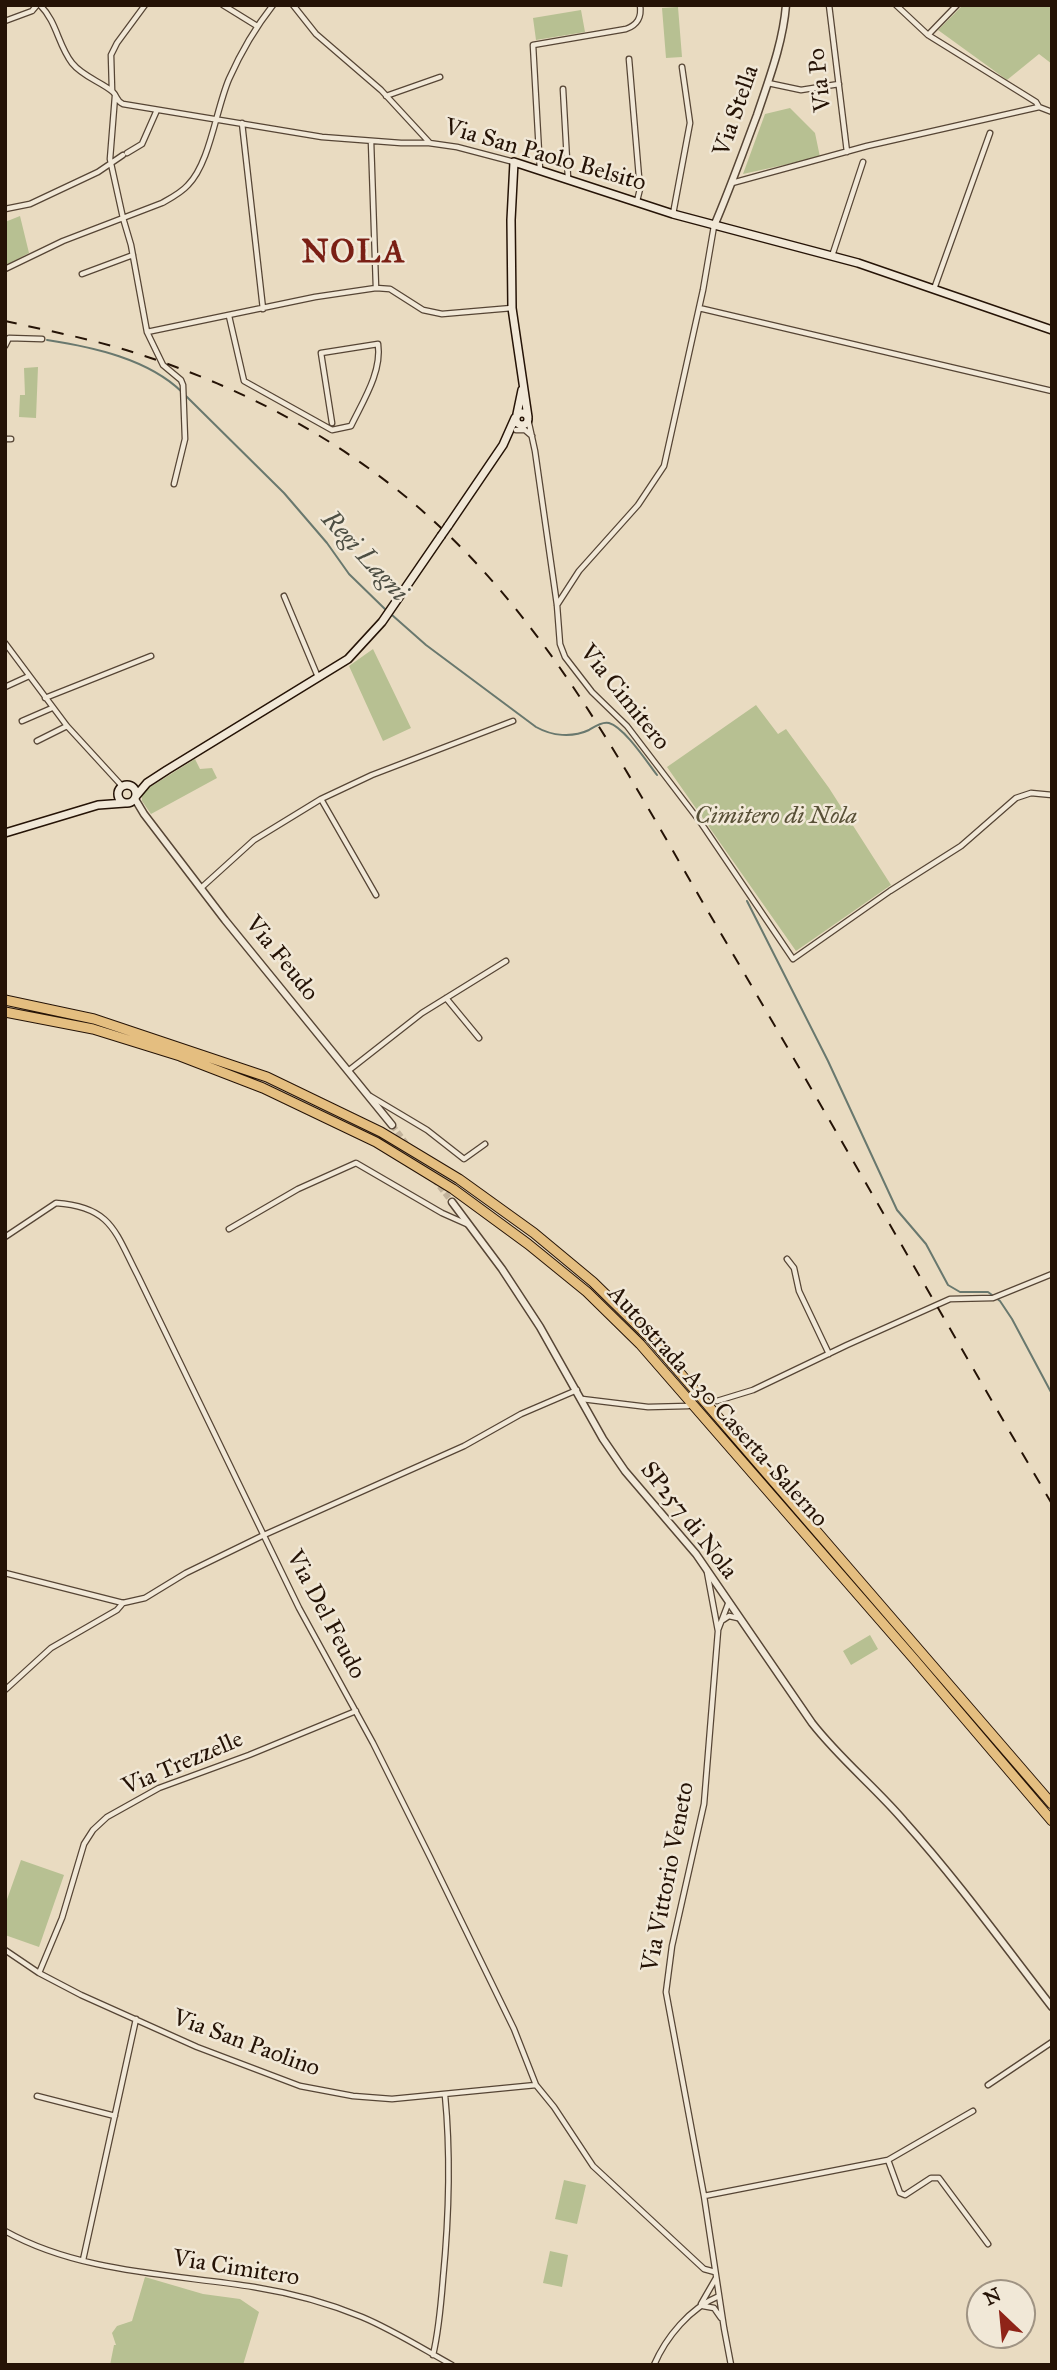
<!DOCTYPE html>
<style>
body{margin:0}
#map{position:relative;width:1057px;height:2370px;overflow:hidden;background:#e9dbc1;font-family:"IM FELL Great Primer",serif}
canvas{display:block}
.frame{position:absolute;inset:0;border:7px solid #251306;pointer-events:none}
.north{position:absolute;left:966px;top:2279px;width:70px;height:70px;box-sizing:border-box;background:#f1e8d7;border:2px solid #9f9383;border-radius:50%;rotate:334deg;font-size:19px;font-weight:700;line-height:28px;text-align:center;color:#251306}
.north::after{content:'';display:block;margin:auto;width:24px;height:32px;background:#8f2418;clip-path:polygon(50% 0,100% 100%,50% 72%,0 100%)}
</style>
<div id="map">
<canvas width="1057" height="2370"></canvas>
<div class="frame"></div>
<div class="north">N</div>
</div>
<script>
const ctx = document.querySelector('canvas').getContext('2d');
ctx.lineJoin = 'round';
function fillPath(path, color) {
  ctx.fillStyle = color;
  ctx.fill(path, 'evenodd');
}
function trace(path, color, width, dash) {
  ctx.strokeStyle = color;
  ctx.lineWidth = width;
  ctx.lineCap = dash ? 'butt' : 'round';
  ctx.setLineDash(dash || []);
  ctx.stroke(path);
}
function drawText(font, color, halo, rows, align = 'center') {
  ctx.font = font + ' "IM FELL Great Primer",serif';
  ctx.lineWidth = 5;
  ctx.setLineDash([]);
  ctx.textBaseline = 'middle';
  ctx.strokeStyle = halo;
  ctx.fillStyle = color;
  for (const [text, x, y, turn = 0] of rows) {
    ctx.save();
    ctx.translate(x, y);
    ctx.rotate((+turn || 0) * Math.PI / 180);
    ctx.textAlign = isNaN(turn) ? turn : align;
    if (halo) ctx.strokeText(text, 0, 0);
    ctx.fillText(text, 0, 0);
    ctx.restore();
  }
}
fillPath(new Path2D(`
 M 963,5 L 1052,5 L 1052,64 L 1039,54 L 1007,80 L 938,30 Z
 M 678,7 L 682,57 L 666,58 L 662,8 Z
 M 581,10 L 585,32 L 536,40 L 533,18 Z
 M 790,108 L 815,133 L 820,157 L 743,174 L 765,114 Z
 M 20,216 L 29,253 L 5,266 L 5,222 Z
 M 38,367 L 36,418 L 19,417 L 20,395 L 25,395 L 24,368 Z
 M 373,649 L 411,728 L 383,741 L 349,666 Z
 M 756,705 L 778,734 L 786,729 L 829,788 L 891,885 L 796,951 L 667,767 Z
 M 195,759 L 200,769 L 212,768 L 217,778 L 151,814 L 142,801 L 142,795 L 147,789 Z
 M 870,1635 L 878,1649 L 851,1665 L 843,1651 Z
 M 21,1860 L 64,1875 L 39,1947 L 5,1935 L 5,1905 Z
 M 564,2180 L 586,2185 L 577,2224 L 555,2219 Z
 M 550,2251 L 568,2255 L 562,2287 L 543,2283 Z
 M 145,2277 L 203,2294 L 240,2299 L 259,2312 L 243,2365 L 110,2365 L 114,2345 L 116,2345 L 112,2333 L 117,2326 L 132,2321 Z`), '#b7c092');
trace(new Path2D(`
 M 47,340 C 93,347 148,359 182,392
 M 186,396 L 284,493 L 327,543 L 349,574 L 387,611
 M 392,615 L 426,645 L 536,727 C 552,736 572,738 589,730 C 594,727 602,721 609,723 C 624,727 647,762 657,775
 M 747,901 L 828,1061 L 897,1210 L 926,1244 L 948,1285 L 960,1292 L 988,1292 L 1000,1301 L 1012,1319 L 1052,1394`), '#69786e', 2);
trace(new Path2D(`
 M 392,1125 L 408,1146
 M 434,1179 L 452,1202`), '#c2b39c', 6, [6, 3]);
const minor = new Path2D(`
 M 40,5 C 57,22 58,45 72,63 C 83,77 102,82 113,92 C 118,97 116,101 123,104 L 322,137 L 401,143 L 429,143 L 457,147 L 514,162
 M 223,5 L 257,26
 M 293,5 L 316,34 L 381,90 L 429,142
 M 829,5 L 847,152
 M 896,5 L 928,35 L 1036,102 L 1039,107 L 1052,112
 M 5,21 L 32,11 L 37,5
 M 928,35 L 957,5
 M 629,59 L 640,189 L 637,201
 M 768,83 L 801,90 L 839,84
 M 563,89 L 568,178
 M 112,90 L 111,55 L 117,43 L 145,5
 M 115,96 L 110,159 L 123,218 L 131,245 L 147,332 L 163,365 L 181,380 L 183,385 L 185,439 L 174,484
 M 386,96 L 440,77
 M 242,123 L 263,309
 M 371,141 L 376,288
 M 127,153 L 142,144 L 157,110
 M 540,170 L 533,45 L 626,29 C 637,25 642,18 640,5
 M 732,183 L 867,146 L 1039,107
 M 5,209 L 30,204 L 98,172 L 123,155
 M 673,214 L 690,123 L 682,67
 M 832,256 L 863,162
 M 5,269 L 63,241 L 162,203 C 171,198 181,193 188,185 C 210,163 216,109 229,79 C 241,52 255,28 273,5
 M 82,274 L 133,255
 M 934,289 L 990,133
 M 699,308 L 1052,391
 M 229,316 L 244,381 L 332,430 L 351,426 C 363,401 382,372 378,344 L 321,353 L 332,423
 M 147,332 L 315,297 L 376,288 L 390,289 L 423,310 L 442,314 L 512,308
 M 5,346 L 9,338 L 42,339
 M 528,419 L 535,451 L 557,605 L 560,644 L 565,657 L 592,692 L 627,726 L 701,823 L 793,959 L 890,891 L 961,846 L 1016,798 L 1031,793 L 1052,795
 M 516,430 L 525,430 L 532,436
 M 5,439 L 11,439
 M 284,596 L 318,677
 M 557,605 L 579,571 L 638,505 L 664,466 L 703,290 L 714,226
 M 5,643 L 67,726 L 122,786
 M 5,687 L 29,676
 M 45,698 L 151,656
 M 22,721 L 52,708
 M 37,741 L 67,726
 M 321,799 L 376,895
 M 201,888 L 254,840 L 321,799 L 372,775 L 513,721
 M 446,998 L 479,1038
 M 348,1071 L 422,1013 L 506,961
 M 370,1096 L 427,1130 L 464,1159 L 485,1144
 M 229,1229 L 298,1189 L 356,1163 L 442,1213 L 469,1225
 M 5,1237 L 56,1203 C 112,1207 115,1232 138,1276 L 299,1608 L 373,1743 L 430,1857 L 514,2029 L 536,2085 L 554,2107 L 593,2166 L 704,2269 L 715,2272
 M 787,1259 L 794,1268 L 799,1291 L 829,1354
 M 582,1399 L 648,1407 L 688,1406
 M 717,1401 L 753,1390 L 847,1345 L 950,1299 L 993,1298 L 1052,1274
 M 707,1572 L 718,1631 L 704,1804 L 672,1946 L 666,1992 L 704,2196 L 724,2328 L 731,2365
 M 5,1573 L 123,1603 L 145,1598 L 186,1573 L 264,1535 L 464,1446 L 521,1414 L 577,1390
 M 723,1620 L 729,1616 L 738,1618
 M 718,1630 L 728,1604
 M 5,1690 L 51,1648 L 117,1610 L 123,1603
 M 5,1950 L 39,1973 L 81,1995 L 197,2047 L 300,2086 L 353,2096 L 392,2099 L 536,2085
 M 39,1973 L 62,1918 L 84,1844 L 93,1830 L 107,1817 L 159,1788 L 249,1755 L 356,1711
 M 988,2085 L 1052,2042
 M 37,2096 L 115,2116
 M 888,2160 L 900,2193 L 905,2195 L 931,2178 L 939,2178 L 988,2244
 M 704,2196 L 888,2160 L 973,2111
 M 5,2231 C 80,2273 172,2274 254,2287 C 291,2293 328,2303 362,2317 C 393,2330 423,2349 452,2365
 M 83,2260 L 136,2019
 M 701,2304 L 716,2278
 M 703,2306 L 714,2308 L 721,2318
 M 433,2355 C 439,2330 441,2304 443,2279 C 449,2217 451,2157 445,2095
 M 654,2365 C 666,2337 690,2308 719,2296`);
const tertiary = new Path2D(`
 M 714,226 C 730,189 743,152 757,115 C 769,79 783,43 786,5
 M 135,799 L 144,814 L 225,920 L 392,1125
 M 452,1202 L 502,1269 L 540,1327 L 603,1439 L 625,1471 L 696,1554 L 812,1723 C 840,1759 875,1787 904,1821 C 957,1880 1004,1945 1052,2007`);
const secondary = new Path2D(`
 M516 419a6 6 0 1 1 12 0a6 6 0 1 1-12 0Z
 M 517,414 L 522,390
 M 528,417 L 512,308 L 511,220 L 514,162 L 673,214 L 858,263 L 1052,330
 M 448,526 L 503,445 L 515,418
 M118 794a9 9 0 1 1 18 0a9 9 0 1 1-18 0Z
 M 136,796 L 147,783 L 167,770 L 348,659 L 382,622 L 441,536
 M 5,833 L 98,805 L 125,803`);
const motorway = new Path2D(`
 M 5,1000 L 94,1019 L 267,1077 L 381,1132 L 459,1179 L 534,1233 L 593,1282 L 649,1337 L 1052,1804
 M 5,1012 L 93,1029 L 180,1056 L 263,1088 L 376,1142 L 453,1189 L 528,1244 L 587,1292 L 640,1344 L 914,1659 L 1052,1821`);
trace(minor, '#564535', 7);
trace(tertiary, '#564535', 9);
trace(secondary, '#251306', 10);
trace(motorway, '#251306', 11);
trace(minor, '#f1e8d7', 4.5);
trace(tertiary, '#f1e8d7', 6);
trace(secondary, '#f1e8d7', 7);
trace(motorway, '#e4be80', 9);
trace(new Path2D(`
 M 5,321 C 45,330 86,338 126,350 C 236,384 341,438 427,515 C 554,628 631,781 716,925 C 829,1118 939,1311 1052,1504`), '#251306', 2, [12, 12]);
const secondaryBridge = new Path2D(`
 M 441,536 L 448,526`);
trace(secondaryBridge, '#251306', 10, []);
trace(secondaryBridge, '#f1e8d7', 7);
drawText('24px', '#251306', '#f1e8d7', [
 ["Via Po",821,80,-96],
 ["Via Stella",737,111,-71],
 ["Via San Paolo Belsito",545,156,16],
 ["Via Cimitero",624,698,51],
 ["Via Feudo",281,959,51],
 ["Autostrada A30 Caserta-Salerno",717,1407,48],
 ["SP257 di Nola",688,1521,52],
 ["Via Del Feudo",325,1615,62],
 ["Via Trezzelle",183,1764,-23],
 ["Via Vittorio Veneto",669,1877,-79],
 ["Via San Paolino",246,2044,20],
 ["Via Cimitero",236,2269,9]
]);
drawText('italic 24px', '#585037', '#f1e8d7', [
 ["Cimitero di Nola",776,817]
]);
drawText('italic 26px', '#4d4e43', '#f1e8d7', [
 ["Regi Lagni",364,557,47]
]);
ctx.letterSpacing = '2px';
drawText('bold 32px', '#7a1f14', '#f1e8d7', [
 ["NOLA",354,254]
]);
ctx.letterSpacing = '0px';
</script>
